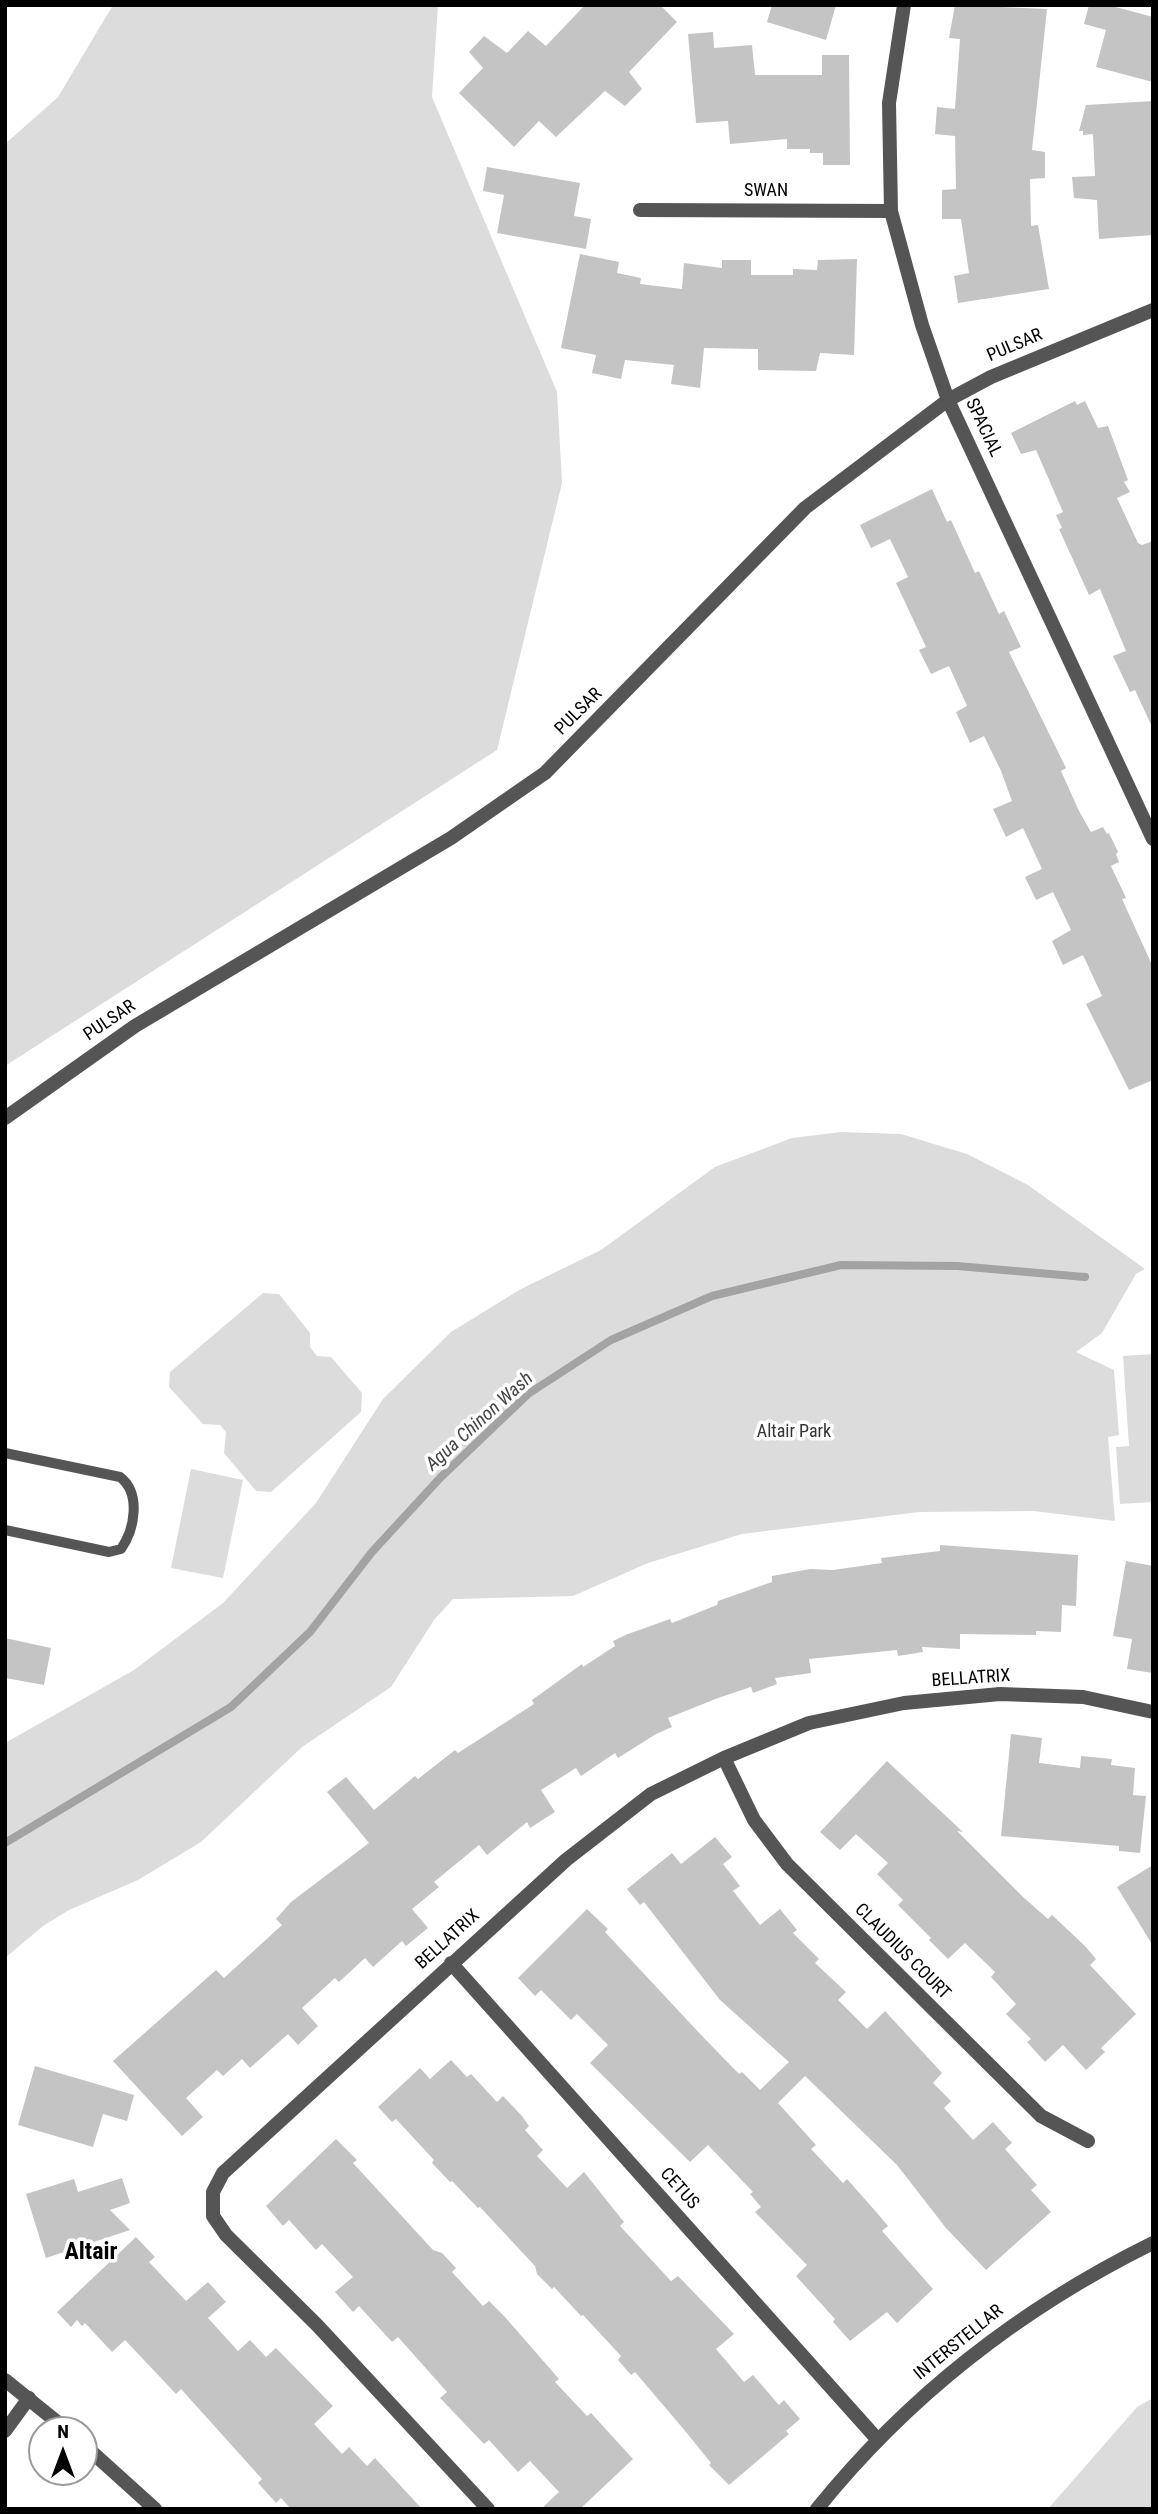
<!DOCTYPE html>
<style>
body{margin:0}
#map{position:relative;width:1158px;height:2514px;overflow:hidden;background:#fff;font-family:"Roboto Condensed",sans-serif}
canvas{display:block}
.frame{position:absolute;inset:0;border:7px solid #000;pointer-events:none}
.north{position:absolute;left:28px;top:2416px;width:70px;height:70px;box-sizing:border-box;background:#fff;border:2px solid #999;border-radius:50%;rotate:0deg;font-size:19px;font-weight:700;line-height:28px;text-align:center;color:#000}
.north::after{content:'';display:block;margin:auto;width:24px;height:32px;background:#000;clip-path:polygon(50% 0,100% 100%,50% 72%,0 100%)}
</style>
<div id="map">
<canvas width="1158" height="2514"></canvas>
<div class="frame"></div>
<div class="north">N</div>
</div>
<script>
const ctx = document.querySelector('canvas').getContext('2d');
ctx.lineJoin = 'round';
function fillPath(path, color) {
  ctx.fillStyle = color;
  ctx.fill(path, 'evenodd');
}
function trace(path, color, width, dash) {
  ctx.strokeStyle = color;
  ctx.lineWidth = width;
  ctx.lineCap = dash ? 'butt' : 'round';
  ctx.setLineDash(dash || []);
  ctx.stroke(path);
}
function drawText(font, color, halo, rows, align = 'center') {
  ctx.font = font + ' "Roboto Condensed",sans-serif';
  ctx.lineWidth = 7;
  ctx.setLineDash([]);
  ctx.textBaseline = 'middle';
  ctx.strokeStyle = halo;
  ctx.fillStyle = color;
  for (const [text, x, y, turn = 0] of rows) {
    ctx.save();
    ctx.translate(x, y);
    ctx.rotate((+turn || 0) * Math.PI / 180);
    ctx.textAlign = isNaN(turn) ? turn : align;
    if (halo) ctx.strokeText(text, 0, 0);
    ctx.fillText(text, 0, 0);
    ctx.restore();
  }
}
fillPath(new Path2D(`
 M 113,5 L 438,5 L 432,97 L 557,392 L 562,483 L 497,750 L 5,1066 L 5,144 L 58,97 Z
 M 841,1132 L 901,1134 L 967,1154 L 1028,1185 L 1145,1269 L 1136,1274 L 1102,1333 L 1076,1352 L 1114,1370 L 1119,1435 L 1108,1437 L 1115,1521 L 1034,1511 L 919,1512 L 742,1534 L 648,1563 L 573,1596 L 453,1599 L 434,1620 L 391,1687 L 302,1747 L 201,1842 L 138,1880 L 69,1910 L 43,1926 L 5,1958 L 5,1743 L 134,1670 L 223,1603 L 316,1503 L 383,1399 L 451,1332 L 521,1289 L 601,1250 L 715,1167 L 792,1138 Z
 M 263,1293 L 279,1294 L 310,1333 L 310,1347 L 317,1356 L 331,1357 L 362,1393 L 361,1412 L 271,1492 L 256,1491 L 224,1453 L 226,1432 L 220,1425 L 203,1424 L 169,1387 L 170,1372 Z
 M 1153,1354 L 1153,1502 L 1120,1504 L 1116,1447 L 1129,1446 L 1123,1356 Z
 M 191,1469 L 243,1480 L 223,1578 L 171,1568 Z
 M 1153,2398 L 1153,2509 L 1048,2509 L 1137,2407 Z`), '#dcdcdc');
trace(new Path2D(`
 M 5,1843 L 231,1707 L 310,1632 L 372,1552 L 441,1477 L 528,1394 L 611,1340 L 712,1296 L 841,1265 L 957,1266 L 1085,1277`), '#a3a3a3', 8);
fillPath(new Path2D(`
 M 585,5 L 660,5 L 677,22 L 629,72 L 642,89 L 625,106 L 605,91 L 556,137 L 539,121 L 514,147 L 459,93 L 483,68 L 469,52 L 484,36 L 507,53 L 528,31 L 546,46 Z
 M 772,5 L 836,5 L 826,40 L 767,22 Z
 M 955,5 L 1047,9 L 1032,150 L 1045,152 L 1045,178 L 1030,179 L 1031,226 L 1038,225 L 1049,289 L 958,303 L 954,276 L 969,273 L 961,219 L 942,219 L 942,190 L 956,189 L 955,136 L 935,134 L 937,107 L 955,109 L 960,39 L 949,38 Z
 M 1089,5 L 1108,5 L 1153,17 L 1153,82 L 1096,67 L 1106,30 L 1084,24 Z
 M 713,32 L 714,48 L 752,45 L 755,75 L 822,75 L 822,55 L 849,55 L 850,165 L 823,165 L 823,153 L 810,153 L 810,149 L 787,149 L 787,139 L 730,144 L 728,121 L 696,123 L 688,34 Z
 M 1153,101 L 1153,235 L 1099,239 L 1097,200 L 1074,198 L 1072,177 L 1095,176 L 1093,134 L 1083,135 L 1083,131 L 1079,131 L 1086,105 Z
 M 487,167 L 580,183 L 574,216 L 591,219 L 586,249 L 497,233 L 504,195 L 483,191 Z
 M 580,254 L 619,262 L 617,273 L 641,278 L 640,284 L 682,289 L 684,263 L 722,268 L 722,260 L 751,260 L 751,275 L 793,275 L 793,269 L 817,270 L 818,260 L 857,259 L 854,355 L 820,353 L 816,371 L 758,370 L 758,349 L 704,348 L 700,388 L 671,384 L 674,365 L 625,360 L 621,379 L 592,373 L 596,355 L 561,348 Z
 M 1075,401 L 1077,405 L 1085,401 L 1098,428 L 1108,426 L 1128,480 L 1124,482 L 1130,492 L 1117,498 L 1138,543 L 1142,545 L 1153,541 L 1153,729 L 1135,690 L 1130,692 L 1113,656 L 1126,651 L 1100,589 L 1089,595 L 1059,529 L 1062,528 L 1056,515 L 1063,512 L 1036,450 L 1021,454 L 1011,433 Z
 M 932,489 L 947,522 L 951,520 L 975,573 L 979,571 L 999,614 L 1004,611 L 1021,647 L 1009,652 L 1066,768 L 1061,771 L 1079,811 L 1091,832 L 1103,827 L 1107,834 L 1109,833 L 1118,852 L 1116,854 L 1119,862 L 1111,866 L 1126,898 L 1122,899 L 1153,967 L 1153,1080 L 1129,1090 L 1086,1004 L 1102,996 L 1083,955 L 1063,965 L 1052,941 L 1071,930 L 1053,892 L 1036,900 L 1025,877 L 1042,869 L 1023,828 L 1006,837 L 993,809 L 1012,801 L 1001,771 L 984,736 L 970,743 L 956,712 L 967,706 L 949,666 L 931,674 L 919,650 L 926,647 L 896,583 L 908,577 L 890,539 L 871,548 L 860,525 Z
 M 940,1545 L 1078,1555 L 1076,1606 L 1062,1605 L 1061,1632 L 1036,1631 L 1036,1635 L 960,1634 L 960,1649 L 922,1647 L 923,1652 L 898,1656 L 897,1650 L 809,1659 L 811,1673 L 775,1678 L 777,1684 L 753,1693 L 751,1687 L 718,1698 L 668,1718 L 672,1727 L 656,1734 L 618,1758 L 615,1753 L 581,1776 L 576,1768 L 541,1790 L 555,1812 L 530,1828 L 527,1822 L 487,1855 L 479,1845 L 434,1882 L 439,1887 L 412,1909 L 428,1928 L 406,1946 L 402,1941 L 373,1967 L 365,1958 L 339,1982 L 335,1978 L 302,2008 L 318,2026 L 298,2045 L 288,2034 L 250,2068 L 242,2059 L 223,2076 L 217,2070 L 186,2098 L 203,2117 L 182,2136 L 113,2061 L 216,1970 L 224,1978 L 282,1925 L 276,1919 L 291,1902 L 369,1843 L 327,1792 L 346,1777 L 374,1810 L 415,1776 L 418,1779 L 455,1750 L 458,1753 L 534,1704 L 532,1700 L 582,1664 L 583,1667 L 615,1646 L 613,1641 L 628,1634 L 670,1619 L 672,1623 L 717,1605 L 718,1601 L 772,1582 L 772,1576 L 810,1569 L 833,1570 L 882,1563 L 881,1558 L 940,1551 Z
 M 1126,1561 L 1153,1566 L 1153,1673 L 1127,1669 L 1132,1639 L 1113,1636 Z
 M 5,1638 L 51,1648 L 44,1685 L 5,1678 Z
 M 1011,1734 L 1042,1738 L 1039,1763 L 1080,1768 L 1081,1756 L 1112,1759 L 1111,1765 L 1135,1768 L 1133,1795 L 1146,1796 L 1140,1853 L 1119,1851 L 1119,1846 L 1001,1836 Z
 M 887,1761 L 963,1832 L 957,1831 L 1023,1897 L 1048,1919 L 1052,1915 L 1085,1946 L 1096,1959 L 1090,1965 L 1136,2014 L 1101,2048 L 1105,2052 L 1086,2070 L 1063,2045 L 1045,2062 L 1027,2042 L 1031,2039 L 1006,2014 L 1016,2004 L 991,1977 L 995,1972 L 965,1943 L 948,1959 L 929,1940 L 931,1938 L 898,1905 L 903,1900 L 877,1874 L 888,1863 L 856,1834 L 840,1850 L 820,1832 Z
 M 715,1837 L 732,1857 L 723,1864 L 740,1886 L 733,1891 L 760,1925 L 780,1909 L 797,1930 L 793,1933 L 819,1959 L 815,1963 L 846,1992 L 838,2000 L 867,2029 L 885,2011 L 942,2073 L 933,2083 L 951,2101 L 944,2108 L 973,2140 L 993,2122 L 1012,2143 L 1005,2149 L 1037,2185 L 1031,2190 L 1051,2212 L 986,2270 L 946,2228 L 897,2165 L 805,2076 L 778,2103 L 816,2145 L 811,2149 L 843,2183 L 847,2179 L 878,2214 L 888,2226 L 882,2231 L 933,2289 L 897,2323 L 887,2312 L 850,2341 L 833,2322 L 835,2319 L 796,2276 L 807,2265 L 755,2212 L 761,2207 L 750,2194 L 753,2192 L 708,2145 L 690,2162 L 590,2063 L 608,2045 L 577,2014 L 571,2020 L 541,1990 L 535,1996 L 518,1978 L 587,1909 L 608,1929 L 605,1932 L 703,2037 L 739,2074 L 742,2072 L 760,2090 L 789,2062 L 720,2000 L 644,1902 L 640,1905 L 627,1889 L 672,1853 L 681,1864 Z
 M 1153,1865 L 1153,1946 L 1117,1887 Z
 M 451,2060 L 467,2077 L 471,2074 L 497,2102 L 503,2096 L 522,2116 L 529,2126 L 525,2130 L 543,2150 L 537,2156 L 567,2188 L 584,2172 L 624,2222 L 620,2226 L 671,2281 L 678,2276 L 734,2334 L 716,2349 L 744,2382 L 753,2375 L 779,2405 L 784,2400 L 800,2419 L 786,2431 L 789,2434 L 729,2485 L 709,2465 L 711,2463 L 686,2432 L 635,2372 L 631,2375 L 618,2360 L 621,2356 L 583,2315 L 581,2316 L 554,2287 L 552,2289 L 537,2274 L 535,2266 L 480,2207 L 478,2208 L 452,2181 L 450,2182 L 432,2163 L 434,2160 L 396,2119 L 392,2122 L 378,2107 L 420,2068 L 430,2079 Z
 M 35,2066 L 134,2095 L 127,2121 L 103,2114 L 93,2147 L 18,2125 Z
 M 336,2139 L 357,2160 L 353,2163 L 433,2250 L 442,2253 L 456,2268 L 452,2272 L 483,2306 L 489,2301 L 505,2317 L 559,2379 L 555,2382 L 587,2416 L 591,2413 L 633,2459 L 580,2509 L 541,2509 L 559,2492 L 530,2461 L 518,2472 L 489,2440 L 484,2444 L 440,2398 L 447,2392 L 398,2337 L 392,2342 L 359,2306 L 353,2312 L 335,2292 L 353,2277 L 322,2244 L 316,2250 L 289,2220 L 283,2226 L 266,2206 Z
 M 122,2178 L 130,2203 L 110,2210 L 130,2230 L 46,2258 L 26,2194 L 74,2179 L 78,2192 Z
 M 136,2237 L 155,2257 L 149,2262 L 186,2301 L 208,2282 L 226,2302 L 208,2318 L 238,2351 L 250,2340 L 266,2357 L 276,2348 L 333,2406 L 314,2424 L 342,2454 L 349,2447 L 367,2466 L 375,2458 L 422,2509 L 291,2509 L 281,2498 L 276,2503 L 258,2483 L 262,2479 L 181,2389 L 176,2394 L 125,2340 L 112,2352 L 85,2323 L 82,2326 L 77,2320 L 71,2327 L 57,2312 Z`), '#c4c4c4');
trace(new Path2D(`
 M 5,1453 L 120,1477 C 141,1493 135,1529 121,1549 L 109,1552 L 5,1530`), '#555', 10);
trace(new Path2D(`
 M 904,5 L 889,103 L 891,211 L 922,325 L 948,400 L 1153,839
 M 640,210 L 891,211
 M 724,1758 L 754,1820 L 787,1864 L 1041,2116 L 1088,2141
 M 451,1963 L 878,2440
 M 5,2431 L 29,2398
 M 488,2509 L 317,2325 L 226,2235 L 213,2216 L 213,2192 L 223,2173 L 566,1860 L 651,1794 L 724,1758 L 809,1723 L 904,1703 L 1000,1694 L 1083,1697 L 1153,1712`), '#555', 14);
trace(new Path2D(`
 M 5,1118 L 135,1026 L 451,838 L 545,773 L 805,508 L 948,400 L 991,377 L 1153,310
 M 5,2380 L 67,2430
 M 84,2445 L 155,2509
 M 817,2509 C 908,2396 1023,2307 1153,2243`), '#555', 14);
drawText('18px', '#000', '#fff', [
 ["SWAN",766,191],
 ["PULSAR",1015,346,-23],
 ["SPACIAL",983,428,65],
 ["PULSAR",579,712,-45],
 ["PULSAR",110,1021,-34],
 ["BELLATRIX",971,1679,-4],
 ["BELLATRIX",448,1940,-42],
 ["CLAUDIUS COURT",902,1952,45],
 ["CETUS",679,2189,48],
 ["INTERSTELLAR",959,2343,-39]
]);
drawText('18px', '#333', '#fff', [
 ["Altair Park",794,1432]
]);
drawText('italic 19px', '#444', '#fff', [
 ["Agua Chinon Wash",480,1422,-42]
]);
drawText('bold 24px', '#000', '#fff', [
 ["Altair",91,2253]
]);
</script>
